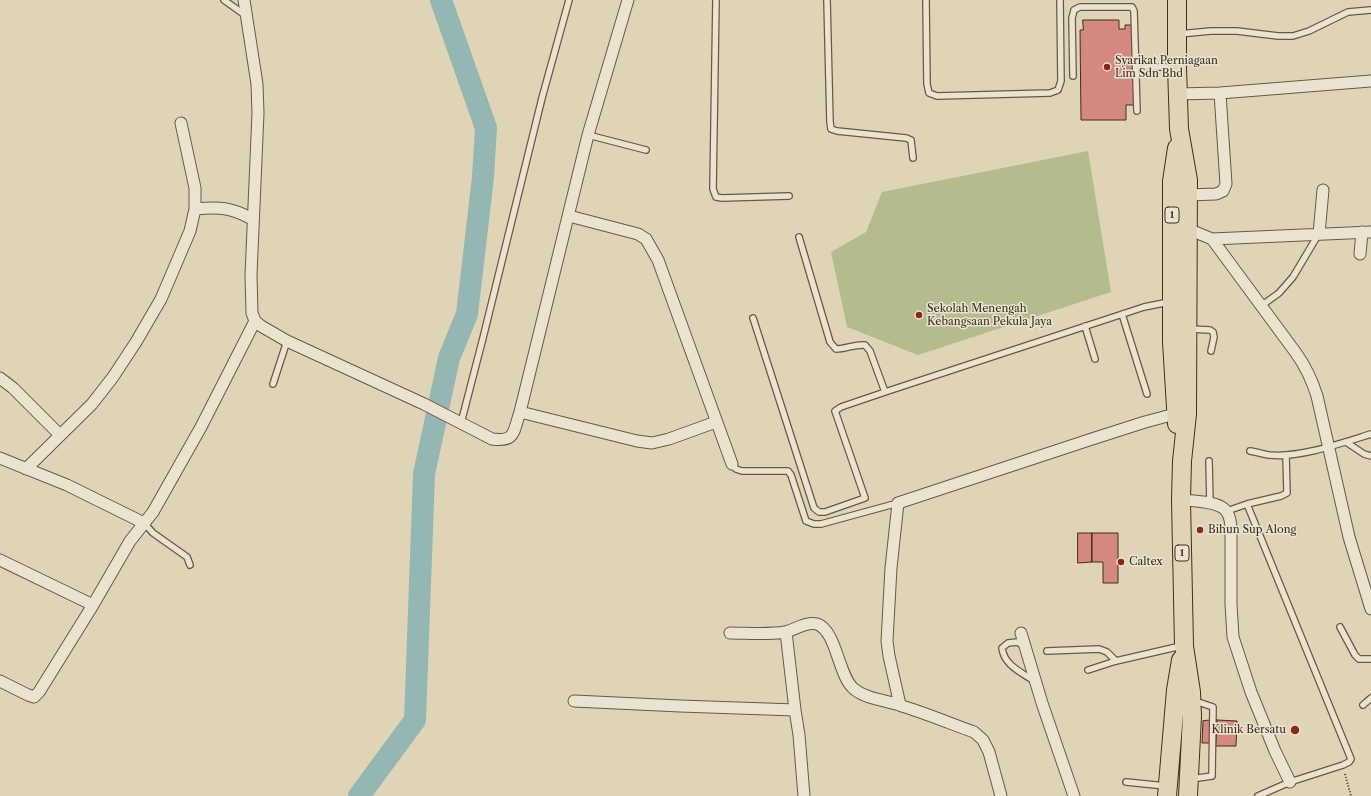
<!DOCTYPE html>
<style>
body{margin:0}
canvas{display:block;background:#e0d4b6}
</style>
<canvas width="1371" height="796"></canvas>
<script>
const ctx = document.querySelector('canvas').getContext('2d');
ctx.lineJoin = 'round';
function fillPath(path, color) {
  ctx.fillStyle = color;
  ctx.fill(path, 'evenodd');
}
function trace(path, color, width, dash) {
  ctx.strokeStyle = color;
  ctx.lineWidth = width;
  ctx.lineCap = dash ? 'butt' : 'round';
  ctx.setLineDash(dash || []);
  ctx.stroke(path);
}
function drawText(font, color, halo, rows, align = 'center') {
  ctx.font = font + ' "Libre Caslon Text",serif';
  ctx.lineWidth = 3;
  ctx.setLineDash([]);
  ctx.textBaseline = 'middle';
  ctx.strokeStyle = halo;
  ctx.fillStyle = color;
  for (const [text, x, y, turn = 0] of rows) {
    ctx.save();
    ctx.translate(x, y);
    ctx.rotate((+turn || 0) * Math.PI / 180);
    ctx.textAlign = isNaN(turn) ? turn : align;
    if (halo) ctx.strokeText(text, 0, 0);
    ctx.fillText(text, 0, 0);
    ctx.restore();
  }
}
fillPath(new Path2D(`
 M 1088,151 L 1111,292 L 918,355 L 847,327 L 831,252 L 866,232 L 882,192 Z`), '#b3bc8d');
trace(new Path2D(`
 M 359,796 L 415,720 L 424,474 L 449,358 L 467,314 L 483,177 L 486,128 L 441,0`), '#94b7b3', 22);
const building = new Path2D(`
 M 1083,20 L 1119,20 L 1119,29 L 1125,29 L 1125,25 L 1133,25 L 1134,105 L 1126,105 L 1126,120 L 1081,120 L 1080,30 L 1083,30 Z
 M 1078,533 L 1092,533 L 1092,562 L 1078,563 Z
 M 1092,533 L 1118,533 L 1118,583 L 1103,583 L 1103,562 L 1092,562 Z
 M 1217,720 L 1237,721 L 1236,746 L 1216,746 Z
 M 1217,720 L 1216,743 L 1202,743 L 1203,721 Z`);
fillPath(building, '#d5887f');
trace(building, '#402e21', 1);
const service = new Path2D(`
 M 224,0 L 245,15
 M 716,0 L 713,189 L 716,197 L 722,198 L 789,196
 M 827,0 L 830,122 L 831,129 L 837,131 L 906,138 L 911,140 L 913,158
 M 926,0 L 927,84 L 929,93 L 937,96 L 1050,93 L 1058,90 L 1061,81 L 1060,0
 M 1179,34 L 1211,31 L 1237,31 L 1278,36 L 1293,36 L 1309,31 L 1348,12 L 1371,10
 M 1136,67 L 1174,67
 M 1073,76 L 1072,18 L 1074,10 L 1080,7 L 1132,7 L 1134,11 L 1137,111
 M 588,135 L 646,150
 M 799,237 L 830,342 L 836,349 C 846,349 855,344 865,345 L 870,351 L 885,392 L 1144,307 L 1169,302
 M 1261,306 L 1279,293 L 1293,277 L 1318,235
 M 1122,314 L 1147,394
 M 753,318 L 814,508 L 819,512 L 825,512 L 865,498 L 835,411 L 841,407 L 885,392
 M 1085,326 L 1095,359
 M 1190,329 L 1210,330 L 1213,332 L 1214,337 L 1211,351
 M 273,384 L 287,341
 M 461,423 L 483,338 L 542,98 L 569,0
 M 1346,442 L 1364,454 L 1371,456
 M 1250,451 C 1256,452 1263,454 1269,455 C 1300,458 1342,443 1371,434
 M 1209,461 L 1210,503
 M 732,464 L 736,469 L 742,471 L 788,471 L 791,475 L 806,521 L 814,524 L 821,524 L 898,503
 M 1247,504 L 1351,759 L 1349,762 L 1343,765 L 1290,782 L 1258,796
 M 1227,511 L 1247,504 L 1281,496 L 1287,493 L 1286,455
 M 144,523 L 153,533 L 187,557 L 190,565
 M 1340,627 L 1355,655 L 1359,659 L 1371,659
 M 1024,647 L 1018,642 L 1008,643 L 1002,648 C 1004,665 1021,672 1034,681
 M 1047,651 L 1099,649 L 1107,652 L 1116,661
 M 1088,670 L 1116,661 L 1181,646
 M 1363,705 L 1371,698
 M 1191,779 L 1212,776 L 1213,707 L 1195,701
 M 1126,782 L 1166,786`);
const minor = new Path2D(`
 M 244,0 L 257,84 L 258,113 L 251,275 L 252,313 L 255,321 L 261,326 L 287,341 L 424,404 L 492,439 C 516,442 513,432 520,412 L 588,135 L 628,0
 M 1177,94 L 1220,93 L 1371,81
 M 1187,195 L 1216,194 L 1223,191 L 1226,184 L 1220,93
 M 195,209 C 219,207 231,207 252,219
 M 569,216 L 638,234 L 646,239 L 658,260 L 732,464
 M 1188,229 L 1212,239 L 1371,232
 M 1319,234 L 1323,190
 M 1212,239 L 1296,353 C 1306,367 1312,380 1317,396 L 1349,537 L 1371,609
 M 1360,254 L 1362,232
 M 0,378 L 13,388 L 60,435
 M 520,412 L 637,441 L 652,443 L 669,439 L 716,422
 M 0,458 L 67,485 L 144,523
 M 26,469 L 92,404 L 113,377 L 136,342 L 161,299 L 190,231 L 195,209 L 195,188 L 181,123
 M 1181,500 C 1193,501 1220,501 1227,512 C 1230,517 1231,524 1231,530 L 1231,604 L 1233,637 L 1251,692 L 1275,751 L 1290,782
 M 0,560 L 93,605 L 130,541 L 153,512 L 201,427 L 255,321
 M 786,632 L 795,710
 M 730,633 C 748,633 767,635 785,632 C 794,630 807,621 817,624 C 837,631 838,676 854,689 C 866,699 885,700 899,705 C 925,713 949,723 974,732 L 983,740 L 989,752 L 1001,796
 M 1021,633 L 1042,703 L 1074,796
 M 0,681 L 28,695 L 34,697 L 39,692 L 93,605
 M 574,701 L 680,706 L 795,710 L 799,735 L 804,796
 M 900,705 L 889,656 L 887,641 L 891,568 L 898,503 L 1092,439 L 1145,422 L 1175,414`);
const primary = new Path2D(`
 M 1177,0 L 1177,67 L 1179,129 L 1188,180 L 1187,414 L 1182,461 L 1181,500 L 1184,646 L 1191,692 L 1192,716 L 1188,796
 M 1177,424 L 1172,342 L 1172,181 L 1177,148
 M 1167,796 L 1176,690 L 1181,660`);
trace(service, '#685846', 8);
trace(minor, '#685846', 13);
trace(primary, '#402e21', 20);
trace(new Path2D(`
 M 1345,774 L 1351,796`), '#402e21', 2, [1, 2]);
trace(service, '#ebe3d0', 5.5);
trace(minor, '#ebe3d0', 11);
trace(primary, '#e0d4b6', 18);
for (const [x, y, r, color] of [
 [1107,67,4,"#8f2418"],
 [919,315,4,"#8f2418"],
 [1200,530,4,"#8f2418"],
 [1121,562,4,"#8f2418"],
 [1295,730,5,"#8f2418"]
]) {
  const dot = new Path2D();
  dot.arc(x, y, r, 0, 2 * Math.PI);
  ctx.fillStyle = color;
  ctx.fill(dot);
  trace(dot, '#ebe3d0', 1.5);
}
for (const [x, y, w] of [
 [1172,215,14],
 [1182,553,14]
]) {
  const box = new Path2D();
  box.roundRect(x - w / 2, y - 8, w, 16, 3);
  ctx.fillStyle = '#ebe3d0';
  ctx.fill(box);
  trace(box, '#402e21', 1);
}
drawText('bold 10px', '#402e21', null, [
 ["1",1172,215],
 ["1",1182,553]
]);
drawText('11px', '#402e21', '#ebe3d0', [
 ["Syarikat Perniagaan",1115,61],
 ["Lim Sdn Bhd",1115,74],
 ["Sekolah Menengah",927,309],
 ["Kebangsaan Pekula Jaya",927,322],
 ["Bihun Sup Along",1208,530],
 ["Caltex",1129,562],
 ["Klinik Bersatu",1286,730,"right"]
], 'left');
</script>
